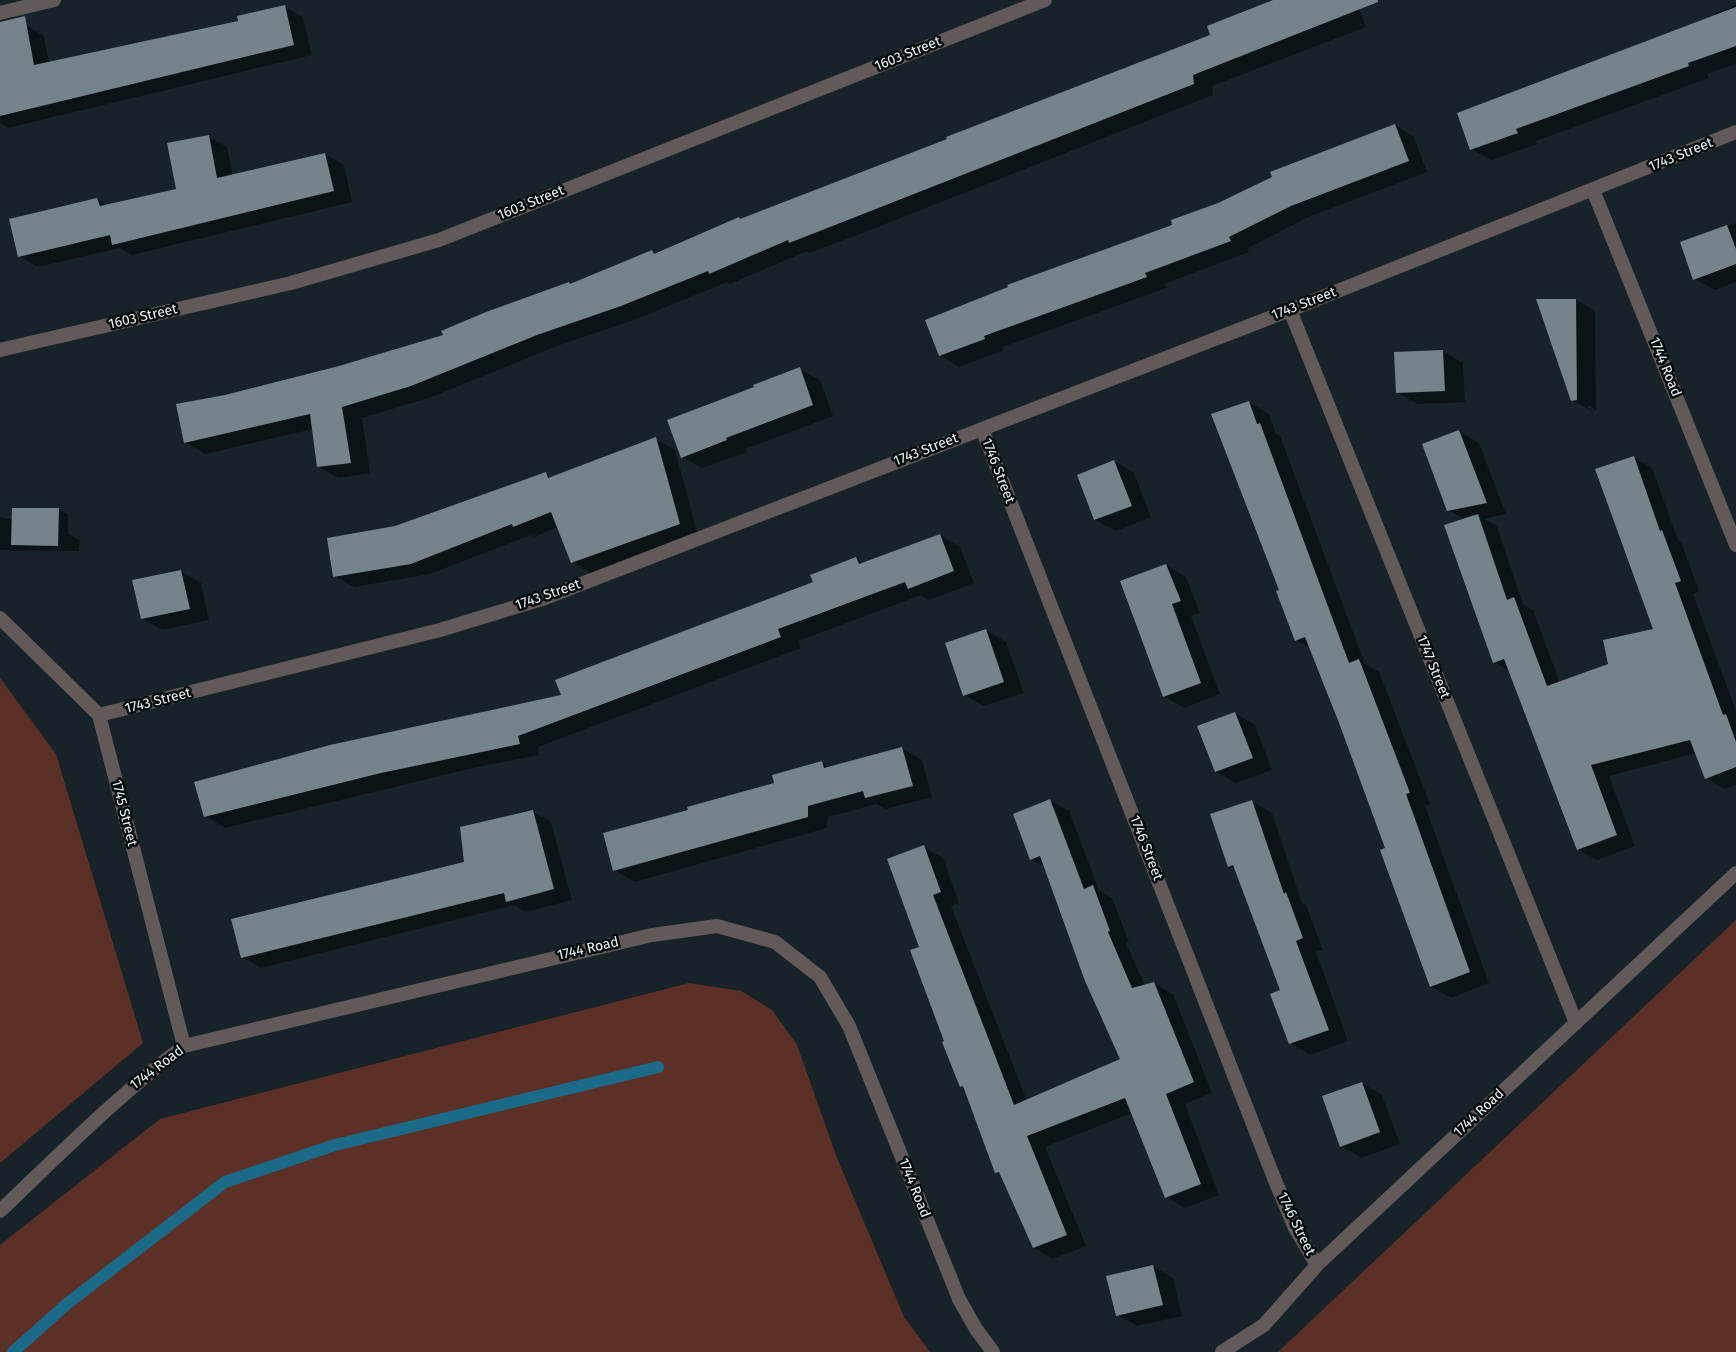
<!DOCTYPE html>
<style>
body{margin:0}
canvas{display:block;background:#172329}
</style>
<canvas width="1736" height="1352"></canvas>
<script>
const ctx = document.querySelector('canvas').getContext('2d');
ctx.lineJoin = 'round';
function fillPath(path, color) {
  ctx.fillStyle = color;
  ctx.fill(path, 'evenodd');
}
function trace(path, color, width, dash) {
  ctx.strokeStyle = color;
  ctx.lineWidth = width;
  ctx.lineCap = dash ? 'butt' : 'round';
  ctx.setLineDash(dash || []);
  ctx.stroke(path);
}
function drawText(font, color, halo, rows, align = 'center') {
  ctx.font = font + ' "Fira Sans",sans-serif';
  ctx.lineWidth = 5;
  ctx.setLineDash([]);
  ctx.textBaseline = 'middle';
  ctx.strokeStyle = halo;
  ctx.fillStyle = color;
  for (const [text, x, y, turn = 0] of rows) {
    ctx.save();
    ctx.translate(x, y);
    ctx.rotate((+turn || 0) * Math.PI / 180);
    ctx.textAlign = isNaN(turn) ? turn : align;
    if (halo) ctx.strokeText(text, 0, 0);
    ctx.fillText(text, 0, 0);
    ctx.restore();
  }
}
fillPath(new Path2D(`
 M 0,678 L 56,754 L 143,1043 L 0,1163 Z
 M 1736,920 L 1736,1352 L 1278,1352 Z
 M 689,983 L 741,991 L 772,1010 L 797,1045 L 837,1158 L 904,1317 L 930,1352 L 0,1352 L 0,1245 L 160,1119 Z`), '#5d3027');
fillPath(new Path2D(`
 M 1276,0 L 1356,0 L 1366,27 L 1212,86 L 1213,95 L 855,236 L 809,253 L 807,251 L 730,284 L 727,282 L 642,317 L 557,346 L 432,397 L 362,418 L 370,473 L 338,478 L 319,467 L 313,429 L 205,454 L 186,442 L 225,396 L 339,367 L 444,336 L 569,283 L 572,285 L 652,252 L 656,254 L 1212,36 Z
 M 1736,5 L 1736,64 L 1707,74 L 1709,78 L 1536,141 L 1537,144 L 1492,160 L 1471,149 L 1716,16 L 1715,13 Z
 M 285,7 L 303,17 L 312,55 L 8,128 L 0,123 L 0,30 L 26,25 L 44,36 L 49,63 L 239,22 Z
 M 1395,125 L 1414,137 L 1427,172 L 1311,216 L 1248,248 L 1249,252 L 1164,284 L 1166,288 L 1003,347 L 1004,350 L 959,367 L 940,355 L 1174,226 L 1274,178 Z
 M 208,136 L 227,147 L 233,176 L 325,154 L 344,165 L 352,202 L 132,255 L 119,248 L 38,267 L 19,256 L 97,199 L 108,206 L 177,190 Z
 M 1736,223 L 1736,282 L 1715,290 L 1694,279 L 1681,243 Z
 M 1576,300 L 1595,311 L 1596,410 L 1588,405 L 1588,408 L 1594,411 L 1592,411 L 1572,400 Z
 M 1443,351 L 1463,363 L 1465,402 L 1417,404 L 1397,392 Z
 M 799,369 L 820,380 L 833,416 L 746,449 L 747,452 L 702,468 L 682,457 L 756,388 Z
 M 1249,402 L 1269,414 L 1276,434 L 1280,436 L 1365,664 L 1379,672 L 1430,804 L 1425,806 L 1489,983 L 1451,998 L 1431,986 L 1386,849 L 1311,649 L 1296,640 L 1281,590 Z
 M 1459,431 L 1479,443 L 1506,514 L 1484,519 L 1497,526 L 1523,604 L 1533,610 L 1560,683 L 1609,664 L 1655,630 L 1634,457 L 1652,468 L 1678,540 L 1681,542 L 1699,591 L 1693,594 L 1736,711 L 1736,785 L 1724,789 L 1706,778 L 1696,753 L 1609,776 L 1635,846 L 1597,860 L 1578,850 L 1509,671 L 1494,662 L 1464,519 L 1448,510 Z
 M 656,439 L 675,450 L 698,535 L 591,573 L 572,562 L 558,527 L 534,537 L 531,535 L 430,574 L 354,587 L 335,576 L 396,528 L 546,473 L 554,478 Z
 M 1114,461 L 1134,473 L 1151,517 L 1116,531 L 1095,520 L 1078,475 Z
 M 58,509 L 68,515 L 68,534 L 80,540 L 79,551 L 0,550 L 0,517 L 13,520 Z
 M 940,535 L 960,547 L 974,583 L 929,600 L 921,595 L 798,641 L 801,648 L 538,747 L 539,755 L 477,767 L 225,828 L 205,816 L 563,696 L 814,583 L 856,559 L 865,564 Z
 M 1166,565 L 1186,577 L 1200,613 L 1191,616 L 1220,694 L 1184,708 L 1164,696 Z
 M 181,571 L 201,583 L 209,620 L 162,630 L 142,618 Z
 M 986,630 L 1006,642 L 1024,693 L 984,706 L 964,695 Z
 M 1235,713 L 1255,725 L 1272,770 L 1236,783 L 1216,772 Z
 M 902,748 L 922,760 L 932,797 L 886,809 L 876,804 L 828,817 L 827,828 L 635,882 L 614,870 L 689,811 L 776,784 L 822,763 L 831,768 Z
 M 1050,800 L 1069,811 L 1099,890 L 1112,898 L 1129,942 L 1126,943 L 1145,986 L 1154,983 L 1173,994 L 1212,1093 L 1185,1104 L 1219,1195 L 1185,1208 L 1166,1197 L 1132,1113 L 1045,1147 L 1086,1246 L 1053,1259 L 1034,1248 L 1003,1176 L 996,1172 L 946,1041 L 920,948 L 924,847 L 943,858 L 959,903 L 951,906 L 1027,1101 L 1122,1059 L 1045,867 L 1031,859 Z
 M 1251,801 L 1272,813 L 1302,903 L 1306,905 L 1323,950 L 1316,952 L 1348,1041 L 1310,1055 L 1290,1043 L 1282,991 L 1236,870 L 1229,866 Z
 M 532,811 L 551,822 L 572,900 L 526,912 L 514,905 L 261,968 L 242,957 L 465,863 Z
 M 1362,1083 L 1382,1095 L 1400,1144 L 1361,1158 L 1341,1146 Z
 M 1153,1266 L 1173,1278 L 1182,1316 L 1137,1326 L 1117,1315 Z`), '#0007');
trace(new Path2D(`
 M 13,1352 L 68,1303 L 225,1182 L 335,1145 L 658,1067`), '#1b6a87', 12);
fillPath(new Path2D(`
 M 1273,0 L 1378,0 L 1378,2 L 1193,75 L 1194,84 L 835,225 L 789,243 L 788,240 L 709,274 L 708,271 L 621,306 L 537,335 L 411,386 L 342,407 L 351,463 L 317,467 L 310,414 L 184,443 L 176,404 L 225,395 L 339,366 L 443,335 L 441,331 L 486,312 L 569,282 L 570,284 L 652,250 L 654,254 L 739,217 L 740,219 L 947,139 L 946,137 L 1210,35 L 1207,26 Z
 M 285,5 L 294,45 L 0,116 L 0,22 L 25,16 L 34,65 L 238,21 L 237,16 Z
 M 1736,7 L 1736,46 L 1688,63 L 1689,66 L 1516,129 L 1518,133 L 1470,150 L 1457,113 Z
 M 1395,124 L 1409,161 L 1291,206 L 1229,237 L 1231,241 L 1145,273 L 1147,277 L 984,336 L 985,339 L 939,356 L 925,320 L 1008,287 L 1007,285 L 1172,225 L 1171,220 L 1218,203 L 1272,177 L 1270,172 Z
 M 209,135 L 217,178 L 325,153 L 334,191 L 112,245 L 110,235 L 18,257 L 9,219 L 97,198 L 100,206 L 176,189 L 167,143 Z
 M 1727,225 L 1736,249 L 1736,264 L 1693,280 L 1680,242 Z
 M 1536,299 L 1576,299 L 1577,400 L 1571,401 Z
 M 1443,350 L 1445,391 L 1396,393 L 1394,352 Z
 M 800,367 L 813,405 L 726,438 L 727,440 L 681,458 L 667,420 L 754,387 L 753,385 Z
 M 1249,401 L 1257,424 L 1260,423 L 1349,663 L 1359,659 L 1410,793 L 1406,794 L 1470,972 L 1430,987 L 1380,850 L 1385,848 L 1339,723 L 1305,637 L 1295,641 L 1276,591 L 1279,590 L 1211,414 Z
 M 1459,430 L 1487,503 L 1447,511 L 1422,444 Z
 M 656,437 L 680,524 L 571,563 L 551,512 L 513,527 L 512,524 L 411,564 L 333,577 L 327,538 L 395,526 L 546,472 L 548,478 Z
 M 1634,456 L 1660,531 L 1662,530 L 1681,581 L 1675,583 L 1723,715 L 1726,714 L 1736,742 L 1736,767 L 1705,779 L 1690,740 L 1591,765 L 1617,835 L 1577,850 L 1504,659 L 1493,663 L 1444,525 L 1478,514 L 1507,600 L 1514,597 L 1547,686 L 1608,664 L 1603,640 L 1653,629 L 1595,469 Z
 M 1114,460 L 1132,506 L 1094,520 L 1077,475 Z
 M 12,508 L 59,508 L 58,546 L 11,545 Z
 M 940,534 L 954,571 L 908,589 L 905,582 L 778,629 L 781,637 L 518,736 L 520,744 L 381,773 L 204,817 L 194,782 L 330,745 L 561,695 L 555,680 L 813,582 L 810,575 L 856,557 L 859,564 Z
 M 1166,564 L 1181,601 L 1172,604 L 1201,683 L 1163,697 L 1120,581 Z
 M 181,570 L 190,609 L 141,619 L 132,580 Z
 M 986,629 L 1004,682 L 963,696 L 945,643 Z
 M 1235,712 L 1253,758 L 1215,772 L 1197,726 Z
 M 902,747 L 913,786 L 865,798 L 863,791 L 808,806 L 808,817 L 613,871 L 603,833 L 688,810 L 687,807 L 774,783 L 772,775 L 822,761 L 824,768 Z
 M 1050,799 L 1084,889 L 1093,885 L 1110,931 L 1108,932 L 1132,988 L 1154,982 L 1194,1082 L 1166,1094 L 1201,1184 L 1165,1198 L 1125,1098 L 1027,1136 L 1067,1235 L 1033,1248 L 999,1172 L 995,1173 L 963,1086 L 960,1087 L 942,1042 L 944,1041 L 910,950 L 919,947 L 887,859 L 924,845 L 941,892 L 933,895 L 1014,1105 L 1120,1059 L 1085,981 L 1040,856 L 1030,860 L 1013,814 Z
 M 1252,800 L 1284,894 L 1286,892 L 1303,938 L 1296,941 L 1329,1030 L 1289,1044 L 1270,994 L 1280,990 L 1233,865 L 1228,867 L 1210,814 Z
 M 533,810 L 554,889 L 506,902 L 504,893 L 241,958 L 231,919 L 464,862 L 460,827 Z
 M 1362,1082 L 1380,1132 L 1340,1147 L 1322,1096 Z
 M 1153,1265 L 1163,1305 L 1116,1316 L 1106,1276 Z`), '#75838a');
trace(new Path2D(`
 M 0,13 L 54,0
 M 1593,190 L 1736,545
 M 1290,310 L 1576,1023
 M 982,429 L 1274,1178 L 1295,1228 L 1317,1265
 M 0,618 L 99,715 L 184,1046
 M 99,715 L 440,630 L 545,598 L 1290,310 L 1736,132
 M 0,1211 C 60,1154 118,1095 184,1046 L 652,935 L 717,926 L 775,942 L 820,977 L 849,1026 L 959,1299 L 976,1329 L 993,1352
 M 1222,1352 L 1264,1325 L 1317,1265 L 1736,873`), '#615a59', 14);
trace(new Path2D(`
 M 0,350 L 291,283 L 439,240 L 1045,0`), '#615a59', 14);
drawText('14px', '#ebf3f7', '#070c0e', [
 ["1603 Street",908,54,-22],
 ["1743 Street",1681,155,-22],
 ["1603 Street",531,203,-22],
 ["1743 Street",1304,304,-21],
 ["1603 Street",143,317,-13],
 ["1744 Road",1665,367,68],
 ["1743 Street",926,450,-21],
 ["1746 Street",998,471,69],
 ["1743 Street",548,595,-19],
 ["1747 Street",1433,667,68],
 ["1743 Street",158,701,-14],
 ["1745 Street",124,813,76],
 ["1746 Street",1146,848,69],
 ["1744 Road",588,949,-13],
 ["1744 Road",157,1068,-37],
 ["1744 Road",1479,1113,-43],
 ["1744 Road",914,1188,68],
 ["1746 Street",1296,1224,64]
]);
</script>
